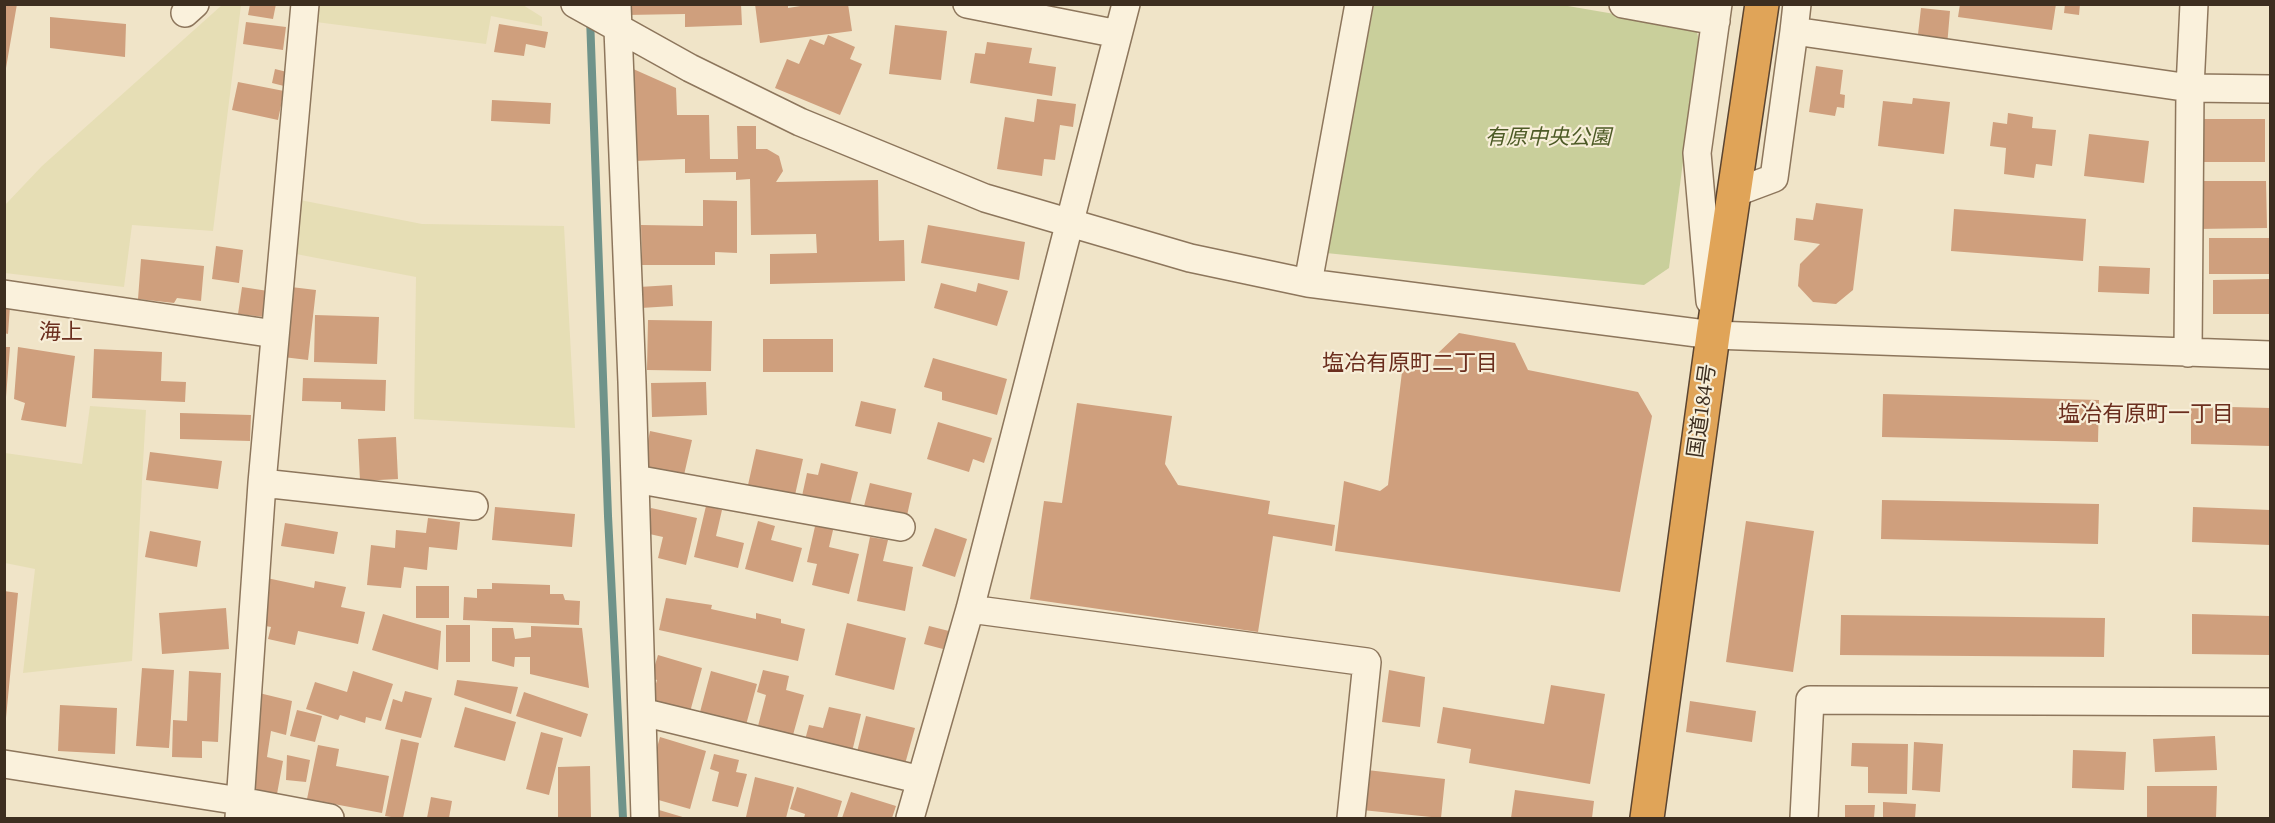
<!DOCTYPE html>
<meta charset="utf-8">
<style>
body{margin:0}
#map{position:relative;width:2275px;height:823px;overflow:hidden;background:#f0e4c8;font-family:"Source Serif 4",serif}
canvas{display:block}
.frame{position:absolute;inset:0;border:6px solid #3d2e20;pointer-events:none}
</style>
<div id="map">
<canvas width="2275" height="823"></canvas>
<div class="frame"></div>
</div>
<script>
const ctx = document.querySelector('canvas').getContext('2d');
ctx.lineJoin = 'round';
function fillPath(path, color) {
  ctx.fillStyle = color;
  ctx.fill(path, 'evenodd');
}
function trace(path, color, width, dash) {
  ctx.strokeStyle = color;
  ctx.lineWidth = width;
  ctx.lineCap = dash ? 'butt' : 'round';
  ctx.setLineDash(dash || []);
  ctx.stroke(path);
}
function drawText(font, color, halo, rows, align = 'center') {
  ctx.font = font + ' "Source Serif 4","Noto Sans JP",serif';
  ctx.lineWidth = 4.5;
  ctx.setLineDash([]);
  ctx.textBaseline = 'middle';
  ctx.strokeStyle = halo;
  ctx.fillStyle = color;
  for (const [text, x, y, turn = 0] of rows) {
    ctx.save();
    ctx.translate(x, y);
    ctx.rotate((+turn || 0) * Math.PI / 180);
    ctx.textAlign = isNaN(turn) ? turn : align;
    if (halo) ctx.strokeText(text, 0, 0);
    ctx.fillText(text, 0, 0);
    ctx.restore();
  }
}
fillPath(new Path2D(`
 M 319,4 L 523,5 L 542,17 L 542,26 L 491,16 L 486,44 L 316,22 Z
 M 222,5 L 241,5 L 213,231 L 132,225 L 124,287 L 5,273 L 5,205 L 42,166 Z
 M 300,200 L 422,224 L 564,226 L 575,428 L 414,419 L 416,277 L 296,254 Z
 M 90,406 L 146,410 L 132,661 L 23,673 L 35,569 L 5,563 L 5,453 L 82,464 Z`), '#e6deb5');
fillPath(new Path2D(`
 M 1374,5 L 1562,5 L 1696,28 L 1699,41 L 1669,268 L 1644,285 L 1326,253 Z`), '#c9cf9b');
trace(new Path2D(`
 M 590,17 L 608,516 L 623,818`), '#6f938a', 8);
fillPath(new Path2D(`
 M 4,4 L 17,4 L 6,68 L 4,68 Z
 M 250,4 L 276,4 L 273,19 L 248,15 Z
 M 626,4 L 741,4 L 742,25 L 685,27 L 685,14 L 626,15 Z
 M 755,4 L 788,4 L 788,8 L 813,4 L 848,4 L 852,31 L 760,43 Z
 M 1960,4 L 2056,4 L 2052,30 L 1958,17 Z
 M 2065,4 L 2080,4 L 2079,15 L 2064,13 Z
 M 1921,8 L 1950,11 L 1947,46 L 1917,43 Z
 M 50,17 L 126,24 L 125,57 L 50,48 Z
 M 246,22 L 286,27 L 283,50 L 243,44 Z
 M 499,24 L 548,32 L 545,48 L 526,44 L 524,56 L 494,52 Z
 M 895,25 L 947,31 L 941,80 L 889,74 Z
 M 828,35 L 855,47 L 850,59 L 862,64 L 840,115 L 775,88 L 787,59 L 799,64 L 810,39 L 824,45 Z
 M 987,42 L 1032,48 L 1029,63 L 1056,67 L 1052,96 L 970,83 L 975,53 L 985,54 Z
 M 1816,66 L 1843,70 L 1840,94 L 1845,95 L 1844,108 L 1837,107 L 1835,116 L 1809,112 Z
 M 631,68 L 676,88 L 677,115 L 709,115 L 710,159 L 738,159 L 737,126 L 756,126 L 756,149 L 767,149 L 779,156 L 783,171 L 776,182 L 878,180 L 879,241 L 904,240 L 905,281 L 770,284 L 770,254 L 817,253 L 816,234 L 751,235 L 750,179 L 736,180 L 736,172 L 685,173 L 685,159 L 634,161 Z
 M 275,69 L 287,72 L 284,86 L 272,83 Z
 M 238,82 L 284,91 L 278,120 L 232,110 Z
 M 1913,98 L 1950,102 L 1944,154 L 1878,146 L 1883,101 L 1912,104 Z
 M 1037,99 L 1076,104 L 1073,127 L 1060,125 L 1055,160 L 1044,159 L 1042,176 L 997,169 L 1005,117 L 1034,122 Z
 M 492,100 L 551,103 L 550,124 L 491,121 Z
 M 2008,113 L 2033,117 L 2032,128 L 2056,130 L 2052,166 L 2036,164 L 2034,178 L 2004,174 L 2006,148 L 1990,146 L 1993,122 L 2007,124 Z
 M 2197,119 L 2265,119 L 2265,162 L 2197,162 Z
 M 2089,134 L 2149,141 L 2144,183 L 2084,176 Z
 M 2196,181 L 2266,181 L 2267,228 L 2196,229 Z
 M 703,200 L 737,201 L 737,253 L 715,252 L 715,265 L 642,265 L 641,225 L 703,226 Z
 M 1816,203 L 1863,209 L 1853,290 L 1836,304 L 1813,302 L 1798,286 L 1800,264 L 1820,244 L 1794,240 L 1796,218 L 1813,220 Z
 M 1954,209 L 2086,219 L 2083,261 L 1951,251 Z
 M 928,225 L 1025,242 L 1019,280 L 921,263 Z
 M 2209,238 L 2270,238 L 2270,274 L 2209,274 Z
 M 216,246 L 243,250 L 239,283 L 212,279 Z
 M 141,259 L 204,266 L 201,301 L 177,298 L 174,303 L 138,299 Z
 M 2099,266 L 2150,268 L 2149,294 L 2098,292 Z
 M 2270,279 L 2270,314 L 2213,314 L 2213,280 Z
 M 941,283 L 976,292 L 978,283 L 1008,291 L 997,326 L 934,308 Z
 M 672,285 L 673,306 L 641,308 L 639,287 Z
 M 242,287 L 268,291 L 265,317 L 238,314 Z
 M 291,287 L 316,290 L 308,360 L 283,357 Z
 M 4,306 L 10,306 L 8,334 L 4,333 Z
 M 315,315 L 379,317 L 377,364 L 314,362 Z
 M 648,320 L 712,321 L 711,371 L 647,370 Z
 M 1459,333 L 1515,343 L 1528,370 L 1638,392 L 1652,416 L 1620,592 L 1335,551 L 1344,481 L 1380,491 L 1388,485 L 1403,364 L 1432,370 L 1435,356 Z
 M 763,339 L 833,339 L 833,372 L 763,372 Z
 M 4,347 L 10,347 L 6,397 L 4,397 Z
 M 18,347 L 75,356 L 66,427 L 21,420 L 25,403 L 14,399 Z
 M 94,349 L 162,352 L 161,381 L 186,382 L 185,402 L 92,398 Z
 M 933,358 L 1007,379 L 997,415 L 942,400 L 942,392 L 924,387 Z
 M 303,378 L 386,380 L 385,411 L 341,409 L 341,402 L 302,401 Z
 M 706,382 L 707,415 L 652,417 L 651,383 Z
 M 1883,394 L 2099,400 L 2098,442 L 1882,437 Z
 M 861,401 L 896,409 L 891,434 L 855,426 Z
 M 1077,403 L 1172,416 L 1165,464 L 1178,485 L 1270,501 L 1268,514 L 1335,525 L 1332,546 L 1273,536 L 1258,632 L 1030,599 L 1044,501 L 1062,503 Z
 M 2191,406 L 2270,408 L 2270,446 L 2191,444 Z
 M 180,413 L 251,415 L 250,441 L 180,439 Z
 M 938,422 L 992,438 L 984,463 L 973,459 L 969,472 L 927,459 Z
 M 650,431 L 692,440 L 684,475 L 643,466 Z
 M 396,437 L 398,479 L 360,481 L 358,439 Z
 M 756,449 L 803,459 L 795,495 L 748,485 Z
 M 150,452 L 222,461 L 218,489 L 146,480 Z
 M 821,463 L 858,472 L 849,508 L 802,496 L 807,473 L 818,475 Z
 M 870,483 L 912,493 L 906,520 L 863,510 Z
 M 1882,500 L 2099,504 L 2098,544 L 1881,539 Z
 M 706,506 L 722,510 L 716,536 L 744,543 L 738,568 L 694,557 Z
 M 495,507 L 575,514 L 572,547 L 492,540 Z
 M 2193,507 L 2270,510 L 2270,545 L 2192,542 Z
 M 651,508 L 697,518 L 686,565 L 658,558 L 663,537 L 645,533 Z
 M 428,518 L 460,522 L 457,550 L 429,547 L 427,570 L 404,567 L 401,588 L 367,585 L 371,545 L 395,548 L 396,530 L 426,533 Z
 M 758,521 L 775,526 L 771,540 L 802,548 L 793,582 L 745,569 Z
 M 1746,521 L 1814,531 L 1793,672 L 1726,662 Z
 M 816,522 L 834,526 L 829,547 L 859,554 L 849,594 L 812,585 L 817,564 L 807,562 Z
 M 285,523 L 338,532 L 334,554 L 281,546 Z
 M 935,528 L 967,539 L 955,577 L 922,566 Z
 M 150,531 L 201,541 L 197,567 L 145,557 Z
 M 870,537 L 888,540 L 883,561 L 913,567 L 905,611 L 857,601 Z
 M 262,577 L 314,588 L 315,581 L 346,587 L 341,607 L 365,612 L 358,644 L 298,631 L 295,645 L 268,639 L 271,627 L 260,625 Z
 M 492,583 L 550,585 L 550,594 L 563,594 L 565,600 L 580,601 L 579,625 L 463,620 L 464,597 L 477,598 L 477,589 L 492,589 Z
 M 416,586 L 449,586 L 449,618 L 416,618 Z
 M 4,591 L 18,593 L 6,718 L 4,718 Z
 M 666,598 L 712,605 L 711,609 L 756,619 L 756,613 L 781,619 L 781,623 L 805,629 L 798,661 L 659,630 Z
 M 226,608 L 229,649 L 162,654 L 159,613 Z
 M 383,614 L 441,631 L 438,670 L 372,650 Z
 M 2192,614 L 2270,616 L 2270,655 L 2192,654 Z
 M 1841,615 L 2105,618 L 2104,657 L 1840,655 Z
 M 847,623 L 906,638 L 894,690 L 835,675 Z
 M 446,625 L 470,625 L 470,662 L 446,662 Z
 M 531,626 L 582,628 L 589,688 L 530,674 L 530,657 L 515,657 L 514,667 L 492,661 L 492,628 L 513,628 L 515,639 L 531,637 Z
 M 929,626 L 949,631 L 943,649 L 924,644 Z
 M 658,655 L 702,668 L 690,712 L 651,701 L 657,680 L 651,678 Z
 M 142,668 L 174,670 L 169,748 L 136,746 Z
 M 763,670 L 789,676 L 786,690 L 804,695 L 793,735 L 758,726 L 766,695 L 757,692 Z
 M 1389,670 L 1425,677 L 1420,727 L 1382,722 Z
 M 189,671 L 221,673 L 218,742 L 202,741 L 202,758 L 172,757 L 173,720 L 187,721 Z
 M 353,671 L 393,684 L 381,721 L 366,717 L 365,723 L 340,715 L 338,720 L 306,709 L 315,682 L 347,692 Z
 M 711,671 L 757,684 L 746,725 L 700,712 Z
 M 457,680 L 518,687 L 511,714 L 454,695 Z
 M 1551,685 L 1605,694 L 1590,784 L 1469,763 L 1471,749 L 1437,743 L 1443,707 L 1544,724 Z
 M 405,691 L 432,698 L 421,738 L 385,729 L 393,699 L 402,702 Z
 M 255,692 L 292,701 L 286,735 L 271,731 L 267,757 L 283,761 L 277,794 L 247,788 Z
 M 524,692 L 588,714 L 581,737 L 516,716 Z
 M 1690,701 L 1756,711 L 1752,742 L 1686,732 Z
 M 60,705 L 117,708 L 115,754 L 58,751 Z
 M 465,707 L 516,722 L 505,761 L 454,747 Z
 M 829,707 L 861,714 L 852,752 L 805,740 L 809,725 L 823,728 Z
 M 297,710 L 322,716 L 315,742 L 290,736 Z
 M 866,716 L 915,728 L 905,764 L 857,752 Z
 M 541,732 L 563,738 L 549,795 L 526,789 Z
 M 2215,736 L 2217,770 L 2155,772 L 2153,739 Z
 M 660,737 L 706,751 L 690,809 L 655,799 L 653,762 Z
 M 401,739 L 419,743 L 403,818 L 397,818 L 385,816 Z
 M 1914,742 L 1943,744 L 1940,792 L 1912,790 Z
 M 1852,743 L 1908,744 L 1907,794 L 1868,793 L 1868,767 L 1851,766 Z
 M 318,745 L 339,749 L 336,766 L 389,776 L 382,813 L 307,799 Z
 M 2073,750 L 2126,752 L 2124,790 L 2072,788 Z
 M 714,754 L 739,760 L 736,772 L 747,774 L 738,807 L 712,801 L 719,772 L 710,769 Z
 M 287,755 L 310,760 L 306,782 L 286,780 Z
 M 590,766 L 591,818 L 558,818 L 558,767 Z
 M 1367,770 L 1445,779 L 1441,818 L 1362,810 Z
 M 755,777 L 794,787 L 786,818 L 746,817 Z
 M 2147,786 L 2217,786 L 2216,818 L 2147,818 Z
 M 797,787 L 842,801 L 837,818 L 804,818 L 805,814 L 790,809 Z
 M 1515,790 L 1594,801 L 1592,818 L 1511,818 Z
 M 851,792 L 896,806 L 892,818 L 842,818 Z
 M 431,797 L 452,801 L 449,818 L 427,818 Z
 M 1883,802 L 1916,804 L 1915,818 L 1883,818 Z
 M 1845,805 L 1875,805 L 1874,818 L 1845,818 Z
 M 659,810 L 686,818 L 658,818 Z`), '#cf9f7d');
const minor = new Path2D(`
 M 575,4 L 690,68 L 800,122 L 985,198 L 1190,258 L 1308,283 L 1713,335 L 2270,355
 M 617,4 L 632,382 L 645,818
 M 967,4 L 1118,34
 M 1623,4 L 1716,21
 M 1797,4 L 1794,31 L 2190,88 L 2270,89
 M 185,13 L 195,4
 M 1734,193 L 1774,178 L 1794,31
 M 1308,283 L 1359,4
 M 4,294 L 275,334
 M 1710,301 L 1697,153 L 1718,4
 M 2188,353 L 2190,88 L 2194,4
 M 635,479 L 901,527
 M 262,483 L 474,506
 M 970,609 L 1367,662 L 1351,818
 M 642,712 L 921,780
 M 4,764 L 240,801 L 330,818
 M 239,818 L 262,483 L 305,4
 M 910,818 L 970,609 L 1126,4
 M 1804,818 L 1810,700 L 2270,702`);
const highway = new Path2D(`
 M 1647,818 L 1713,335 L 1762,4`);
trace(minor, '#8d765c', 30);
trace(highway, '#5b4430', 36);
trace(minor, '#faf1dc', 27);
trace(highway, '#e0a458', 33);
drawText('italic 21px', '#4d5a26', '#f7eed8', [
 ["有原中央公園",1548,139]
]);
drawText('21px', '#3d2e20', '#f7eed8', [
 ["国道184号",1703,411,-82]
]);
drawText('22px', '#6b2e1e', '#f7eed8', [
 ["海上",61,333],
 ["塩冶有原町二丁目",1410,364],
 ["塩冶有原町一丁目",2146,415]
]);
</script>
